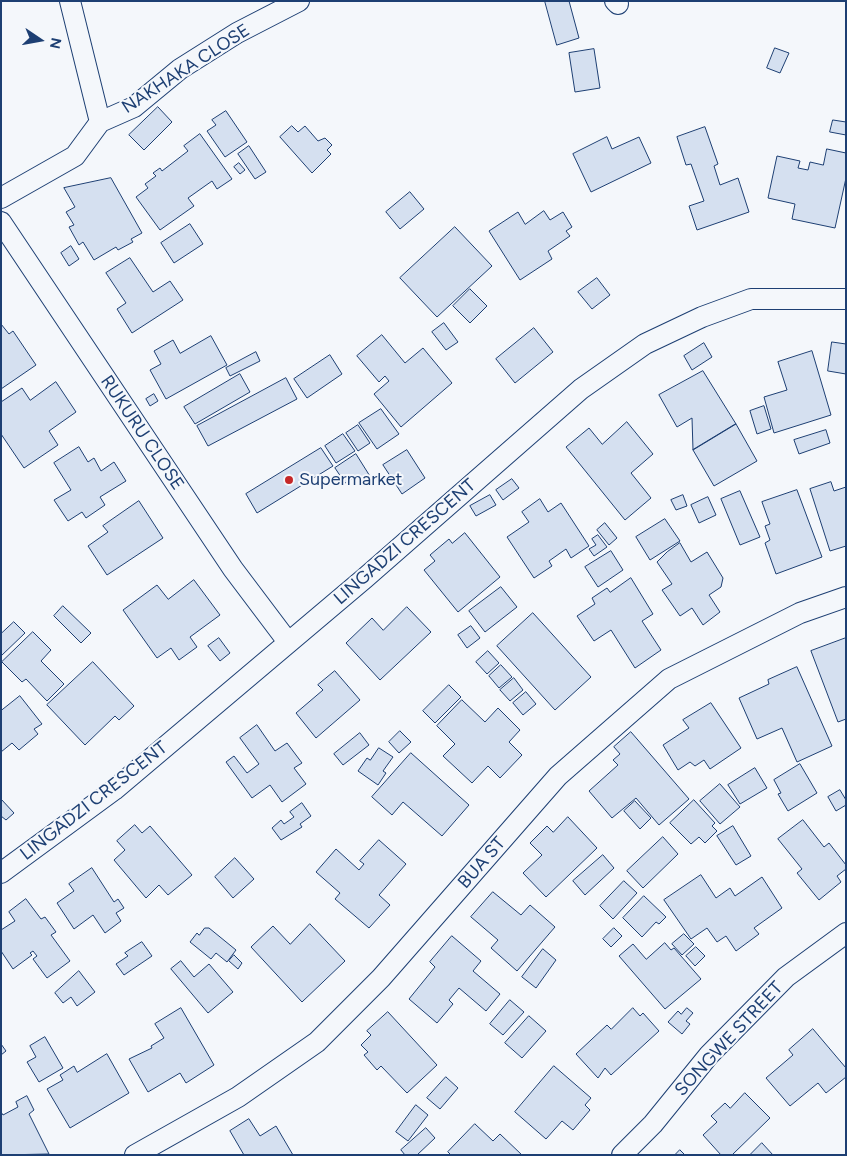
<!DOCTYPE html>
<style>
body{margin:0}
#map{position:relative;width:847px;height:1156px;overflow:hidden;background:#f4f7fb;font-family:Figtree,sans-serif}
canvas{display:block}
.frame{position:absolute;inset:0;border:2px solid #1d3f73;pointer-events:none}
.north{position:absolute;left:15px;top:15px;width:50px;height:50px;-webkit-text-stroke:4px #f4f7fb;paint-order:stroke;rotate:102deg;font-size:14px;font-weight:700;line-height:20px;text-align:center;color:#1d3f73}
.north::after{content:'';display:block;margin:auto;width:18px;height:22px;background:#1d3f73;clip-path:polygon(50% 0,100% 100%,50% 72%,0 100%)}
</style>
<div id="map">
<canvas width="847" height="1156"></canvas>
<div class="frame"></div>
<div class="north">N</div>
</div>
<script>
const ctx = document.querySelector('canvas').getContext('2d');
ctx.lineJoin = 'round';
function fillPath(path, color) {
  ctx.fillStyle = color;
  ctx.fill(path, 'evenodd');
}
function trace(path, color, width, dash) {
  ctx.strokeStyle = color;
  ctx.lineWidth = width;
  ctx.lineCap = dash ? 'butt' : 'round';
  ctx.setLineDash(dash || []);
  ctx.stroke(path);
}
function drawText(font, color, halo, rows, align = 'center') {
  ctx.font = font + ' Figtree,sans-serif';
  ctx.lineWidth = 4;
  ctx.setLineDash([]);
  ctx.textBaseline = 'middle';
  ctx.strokeStyle = halo;
  ctx.fillStyle = color;
  for (const [text, x, y, turn = 0] of rows) {
    ctx.save();
    ctx.translate(x, y);
    ctx.rotate((+turn || 0) * Math.PI / 180);
    ctx.textAlign = isNaN(turn) ? turn : align;
    if (halo) ctx.strokeText(text, 0, 0);
    ctx.fillText(text, 0, 0);
    ctx.restore();
  }
}
const building = new Path2D(`
 M 545,1 L 569,1 L 579,38 L 557,45 Z
 M 775,48 L 789,53 L 780,73 L 767,68 Z
 M 594,49 L 600,88 L 575,92 L 569,53 Z
 M 158,107 L 172,122 L 144,150 L 129,135 Z
 M 226,111 L 247,142 L 225,157 L 207,131 L 216,125 L 212,120 Z
 M 833,120 L 846,122 L 846,135 L 830,132 Z
 M 292,126 L 298,132 L 305,126 L 318,141 L 325,138 L 332,145 L 327,150 L 331,154 L 312,173 L 280,137 Z
 M 705,127 L 718,164 L 714,166 L 720,185 L 738,178 L 749,212 L 697,230 L 689,206 L 704,201 L 691,164 L 686,165 L 677,137 Z
 M 200,134 L 232,179 L 217,189 L 212,181 L 188,198 L 194,206 L 160,230 L 136,197 L 148,188 L 145,184 L 156,176 L 153,173 L 160,168 L 162,171 L 188,151 L 184,146 Z
 M 607,137 L 612,149 L 639,137 L 651,163 L 591,192 L 573,154 Z
 M 249,146 L 266,172 L 255,179 L 238,154 Z
 M 827,149 L 846,153 L 846,178 L 835,228 L 792,219 L 795,204 L 768,198 L 777,156 L 800,161 L 798,168 L 808,170 L 810,162 L 823,165 Z
 M 239,163 L 245,170 L 240,174 L 234,167 Z
 M 111,178 L 142,233 L 131,239 L 133,242 L 118,250 L 116,247 L 94,260 L 83,242 L 79,245 L 69,227 L 74,225 L 66,212 L 75,207 L 64,188 Z
 M 410,192 L 424,209 L 400,229 L 386,212 Z
 M 544,211 L 550,220 L 563,212 L 572,227 L 566,231 L 570,236 L 548,251 L 552,259 L 520,280 L 489,231 L 518,212 L 525,224 Z
 M 190,224 L 203,244 L 174,263 L 161,243 Z
 M 455,227 L 492,266 L 437,317 L 400,278 Z
 M 71,246 L 79,259 L 69,266 L 61,253 Z
 M 130,258 L 153,292 L 170,281 L 183,300 L 132,333 L 117,309 L 126,303 L 106,273 Z
 M 597,278 L 610,295 L 592,309 L 578,292 Z
 M 470,289 L 487,306 L 470,323 L 453,306 Z
 M 444,323 L 458,342 L 446,350 L 432,332 Z
 M 1,324 L 9,334 L 13,331 L 36,365 L 1,389 Z
 M 534,328 L 553,352 L 515,383 L 496,359 Z
 M 382,335 L 405,363 L 423,348 L 452,383 L 401,427 L 374,394 L 389,381 L 385,376 L 379,382 L 357,356 Z
 M 211,336 L 227,365 L 166,399 L 150,370 L 161,364 L 154,351 L 173,340 L 180,353 Z
 M 832,342 L 846,344 L 846,374 L 828,371 Z
 M 704,343 L 712,357 L 692,370 L 684,356 Z
 M 812,351 L 831,415 L 774,433 L 764,397 L 787,390 L 778,362 Z
 M 256,352 L 260,361 L 230,376 L 226,368 Z
 M 330,355 L 342,374 L 307,398 L 294,379 Z
 M 703,371 L 736,424 L 693,450 L 692,418 L 677,427 L 659,395 Z
 M 240,374 L 250,392 L 195,424 L 184,407 Z
 M 286,378 L 297,399 L 208,446 L 197,426 Z
 M 56,382 L 76,412 L 49,431 L 58,445 L 24,468 L 1,434 L 1,402 L 22,388 L 30,400 Z
 M 154,394 L 158,401 L 150,406 L 146,399 Z
 M 764,406 L 771,429 L 757,434 L 750,411 Z
 M 381,409 L 399,434 L 377,449 L 359,423 Z
 M 627,422 L 653,454 L 631,473 L 651,498 L 625,520 L 566,447 L 589,428 L 602,444 Z
 M 736,424 L 757,461 L 714,486 L 693,450 Z
 M 358,425 L 370,443 L 358,451 L 346,433 Z
 M 826,430 L 830,443 L 799,454 L 794,440 Z
 M 343,434 L 355,451 L 336,463 L 325,446 Z
 M 79,447 L 88,462 L 94,458 L 101,471 L 114,462 L 126,481 L 100,497 L 105,505 L 86,518 L 82,512 L 68,521 L 54,500 L 71,490 L 54,463 Z
 M 321,448 L 333,466 L 257,513 L 246,494 Z
 M 407,450 L 425,478 L 402,494 L 383,465 Z
 M 356,454 L 373,481 L 366,486 L 358,475 L 345,483 L 335,468 Z
 M 512,479 L 519,488 L 503,500 L 496,490 Z
 M 831,482 L 834,491 L 846,487 L 846,546 L 830,551 L 810,489 Z
 M 797,490 L 822,557 L 776,574 L 765,543 L 770,540 L 765,526 L 770,524 L 762,502 Z
 M 740,491 L 760,537 L 740,545 L 721,499 Z
 M 490,495 L 496,505 L 476,516 L 470,506 Z
 M 683,495 L 687,506 L 676,510 L 671,500 Z
 M 708,497 L 716,515 L 699,523 L 691,505 Z
 M 540,499 L 548,512 L 561,503 L 589,546 L 571,558 L 566,549 L 549,561 L 552,566 L 534,578 L 507,537 L 529,522 L 522,512 Z
 M 139,501 L 163,538 L 107,575 L 88,546 L 108,532 L 103,526 Z
 M 665,519 L 680,541 L 650,560 L 636,537 Z
 M 605,523 L 617,538 L 609,545 L 597,530 Z
 M 465,533 L 500,577 L 458,612 L 424,570 L 435,561 L 430,555 L 449,539 L 452,543 Z
 M 598,535 L 607,547 L 594,556 L 589,549 L 596,545 L 592,539 Z
 M 680,543 L 691,562 L 707,552 L 723,578 L 721,587 L 709,595 L 720,612 L 703,625 L 692,608 L 680,616 L 662,590 L 672,584 L 657,562 L 667,552 Z
 M 611,551 L 623,570 L 598,587 L 585,567 Z
 M 631,578 L 653,614 L 642,621 L 661,650 L 635,668 L 611,630 L 594,641 L 577,616 L 595,604 L 592,598 L 607,588 L 610,592 Z
 M 194,580 L 220,615 L 190,637 L 197,647 L 179,660 L 171,648 L 157,658 L 123,610 L 157,585 L 168,599 Z
 M 501,587 L 517,607 L 485,632 L 469,611 Z
 M 63,606 L 91,633 L 81,643 L 54,616 Z
 M 407,607 L 431,632 L 380,680 L 346,643 L 372,618 L 383,630 Z
 M 533,613 L 591,677 L 555,710 L 497,646 Z
 M 14,622 L 25,633 L 1,656 L 1,634 Z
 M 471,626 L 480,638 L 467,648 L 458,635 Z
 M 33,632 L 51,650 L 41,661 L 64,684 L 47,701 L 26,679 L 22,682 L 2,662 Z
 M 219,638 L 230,653 L 220,661 L 208,646 Z
 M 846,638 L 846,719 L 838,722 L 811,651 Z
 M 488,651 L 499,663 L 487,674 L 476,662 Z
 M 93,662 L 134,706 L 119,720 L 115,716 L 85,745 L 47,705 Z
 M 501,665 L 512,677 L 499,688 L 489,676 Z
 M 797,667 L 832,746 L 797,762 L 782,728 L 757,739 L 739,698 L 769,684 L 768,680 Z
 M 335,671 L 360,700 L 316,738 L 296,713 L 323,690 L 318,685 Z
 M 514,678 L 523,690 L 510,701 L 500,690 Z
 M 449,685 L 461,697 L 435,723 L 423,711 Z
 M 526,692 L 536,704 L 523,715 L 513,703 Z
 M 20,696 L 42,724 L 34,729 L 38,734 L 19,750 L 12,743 L 1,752 L 1,711 Z
 M 462,700 L 485,722 L 498,708 L 520,730 L 509,742 L 522,755 L 500,778 L 488,766 L 472,783 L 443,756 L 455,744 L 437,726 Z
 M 711,703 L 741,748 L 710,769 L 704,760 L 695,766 L 690,762 L 678,770 L 663,745 L 689,728 L 683,720 Z
 M 257,725 L 275,751 L 287,743 L 302,763 L 294,768 L 306,784 L 282,802 L 270,785 L 252,798 L 226,762 L 234,756 L 247,773 L 259,764 L 240,738 Z
 M 400,731 L 411,742 L 399,753 L 389,742 Z
 M 631,732 L 689,799 L 659,825 L 636,798 L 612,818 L 589,791 L 618,765 L 613,760 L 620,754 L 614,747 Z
 M 360,733 L 369,745 L 343,765 L 334,754 Z
 M 379,748 L 393,757 L 383,771 L 386,773 L 378,785 L 358,771 L 367,758 L 370,760 Z
 M 411,753 L 469,805 L 442,836 L 403,802 L 392,815 L 372,797 Z
 M 800,764 L 817,793 L 788,811 L 778,794 L 781,793 L 774,780 Z
 M 755,768 L 767,788 L 740,804 L 728,785 Z
 M 720,784 L 740,807 L 720,824 L 700,801 Z
 M 840,790 L 846,800 L 846,805 L 836,811 L 828,797 Z
 M 1,799 L 14,813 L 6,820 L 1,816 Z
 M 694,800 L 715,823 L 712,826 L 717,831 L 705,843 L 699,837 L 691,844 L 670,823 Z
 M 635,801 L 651,818 L 640,829 L 624,811 Z
 M 302,803 L 311,816 L 300,824 L 302,827 L 281,840 L 272,828 L 281,820 L 284,824 L 294,817 L 290,812 Z
 M 568,817 L 597,848 L 546,897 L 523,873 L 542,855 L 530,843 L 547,826 L 553,832 Z
 M 803,820 L 824,847 L 829,843 L 846,865 L 846,869 L 837,876 L 841,882 L 819,900 L 797,873 L 802,869 L 778,839 Z
 M 135,825 L 142,833 L 150,826 L 192,875 L 168,895 L 159,885 L 146,898 L 114,860 L 125,850 L 117,841 Z
 M 733,826 L 751,856 L 736,865 L 717,836 Z
 M 663,837 L 678,854 L 643,888 L 627,871 Z
 M 379,840 L 406,864 L 379,895 L 390,905 L 369,928 L 335,899 L 340,893 L 316,872 L 336,849 L 359,870 L 364,864 L 360,861 Z
 M 603,855 L 614,868 L 585,895 L 573,881 Z
 M 235,858 L 254,879 L 233,898 L 215,877 Z
 M 92,868 L 114,902 L 118,899 L 124,908 L 116,913 L 121,921 L 105,933 L 93,915 L 74,929 L 57,903 L 74,891 L 69,884 Z
 M 701,875 L 716,898 L 730,888 L 735,896 L 762,877 L 782,908 L 754,928 L 759,934 L 736,951 L 726,936 L 717,942 L 707,928 L 691,939 L 664,900 Z
 M 624,881 L 637,893 L 613,919 L 600,906 Z
 M 493,892 L 521,915 L 530,905 L 555,927 L 517,971 L 491,948 L 498,940 L 471,917 Z
 M 644,896 L 666,917 L 659,924 L 656,922 L 642,937 L 623,918 Z
 M 26,899 L 41,919 L 45,917 L 56,932 L 51,935 L 70,961 L 47,978 L 33,959 L 37,956 L 33,951 L 30,953 L 32,955 L 13,969 L 1,951 L 1,930 L 15,921 L 9,912 Z
 M 310,924 L 345,961 L 302,1002 L 251,947 L 273,926 L 290,944 Z
 M 205,928 L 209,928 L 236,950 L 227,962 L 216,953 L 211,959 L 190,942 L 197,933 L 199,935 Z
 M 614,928 L 622,936 L 611,947 L 603,939 Z
 M 684,934 L 694,944 L 682,955 L 672,944 Z
 M 452,936 L 481,961 L 473,971 L 500,994 L 486,1011 L 459,988 L 449,1000 L 453,1004 L 437,1023 L 409,999 L 435,967 L 430,962 Z
 M 142,942 L 152,956 L 124,975 L 116,964 L 128,956 L 125,953 Z
 M 665,943 L 671,950 L 674,948 L 701,979 L 665,1009 L 619,956 L 633,944 L 646,959 Z
 M 696,947 L 705,956 L 695,966 L 686,956 Z
 M 543,949 L 556,960 L 536,988 L 522,977 Z
 M 234,955 L 242,963 L 238,969 L 229,961 Z
 M 181,961 L 194,977 L 209,964 L 233,992 L 208,1013 L 171,969 Z
 M 79,971 L 95,992 L 77,1006 L 71,997 L 63,1003 L 55,993 Z
 M 510,1000 L 524,1012 L 503,1035 L 490,1024 Z
 M 181,1008 L 214,1065 L 186,1083 L 180,1073 L 148,1092 L 129,1059 L 152,1048 L 151,1046 L 164,1038 L 155,1024 Z
 M 633,1008 L 640,1016 L 643,1013 L 659,1031 L 611,1075 L 605,1068 L 598,1078 L 576,1054 L 607,1025 L 611,1029 Z
 M 687,1008 L 693,1013 L 686,1021 L 690,1024 L 682,1034 L 668,1022 L 678,1011 L 681,1014 Z
 M 388,1012 L 437,1065 L 407,1093 L 381,1066 L 377,1070 L 364,1055 L 368,1052 L 361,1045 L 371,1035 L 367,1031 Z
 M 529,1016 L 546,1031 L 522,1058 L 505,1043 Z
 M 813,1029 L 846,1068 L 846,1077 L 826,1093 L 818,1083 L 790,1106 L 766,1078 L 793,1055 L 789,1050 Z
 M 45,1037 L 63,1068 L 39,1082 L 27,1062 L 36,1057 L 30,1046 Z
 M 1,1044 L 6,1051 L 1,1055 Z
 M 107,1054 L 129,1093 L 70,1128 L 47,1089 L 63,1080 L 60,1075 L 74,1066 L 77,1072 Z
 M 554,1066 L 591,1098 L 585,1105 L 590,1110 L 573,1130 L 562,1121 L 546,1139 L 515,1112 Z
 M 446,1077 L 458,1088 L 440,1109 L 427,1098 Z
 M 745,1093 L 770,1118 L 732,1155 L 721,1155 L 703,1135 L 717,1122 L 711,1116 L 725,1103 L 730,1108 Z
 M 27,1096 L 34,1110 L 29,1114 L 49,1154 L 1,1155 L 1,1112 L 3,1115 L 18,1107 L 16,1102 Z
 M 416,1105 L 428,1115 L 408,1141 L 396,1132 Z
 M 249,1119 L 260,1136 L 276,1126 L 293,1155 L 244,1155 L 230,1131 Z
 M 475,1124 L 493,1141 L 500,1134 L 522,1155 L 451,1155 L 448,1152 Z
 M 426,1128 L 435,1138 L 417,1155 L 405,1155 L 401,1150 Z
 M 762,1143 L 773,1155 L 750,1155 Z
 M 680,1150 L 685,1155 L 675,1155 Z`);
fillPath(building, '#d5e0f0');
trace(building, '#1d3f73', 1);
const street = new Path2D(`
 M 615,1 L 618,4
 M 100,122 L 134,107 L 180,69 L 237,33 L 299,1
 M 1,198 L 75,156 L 100,122 L 70,1
 M 1,222 L 233,569 L 288,642
 M 1,873 L 114,790 L 365,578 L 581,389 L 645,344 L 702,317 L 751,299 L 846,299
 M 135,1155 L 238,1097 L 317,1042 L 381,978 L 558,776 L 669,679 L 800,613 L 846,597
 M 622,1155 L 653,1124 L 709,1055 L 786,977 L 846,933`);
trace(street, '#1d3f73', 22);
trace(street, '#f4f7fb', 20);
for (const [x, y, r, color] of [
 [289,480,5,"#c62828"]
]) {
  const dot = new Path2D();
  dot.arc(x, y, r, 0, 2 * Math.PI);
  ctx.fillStyle = color;
  ctx.fill(dot);
  trace(dot, '#f4f7fb', 2);
}
drawText('18px', '#1d3f73', '#f4f7fb', [
 ["NAKHAKA CLOSE",186,69,-33],
 ["RUKURU CLOSE",142,433,56],
 ["LINGADZI CRESCENT",405,542,-41],
 ["LINGADZI CRESCENT",94,801,-38],
 ["BUA ST",482,863,-49],
 ["SONGWE STREET",729,1039,-47]
]);
drawText('18px', '#1d3f73', '#f4f7fb', [
 ["Supermarket",299,480]
], 'left');
</script>
